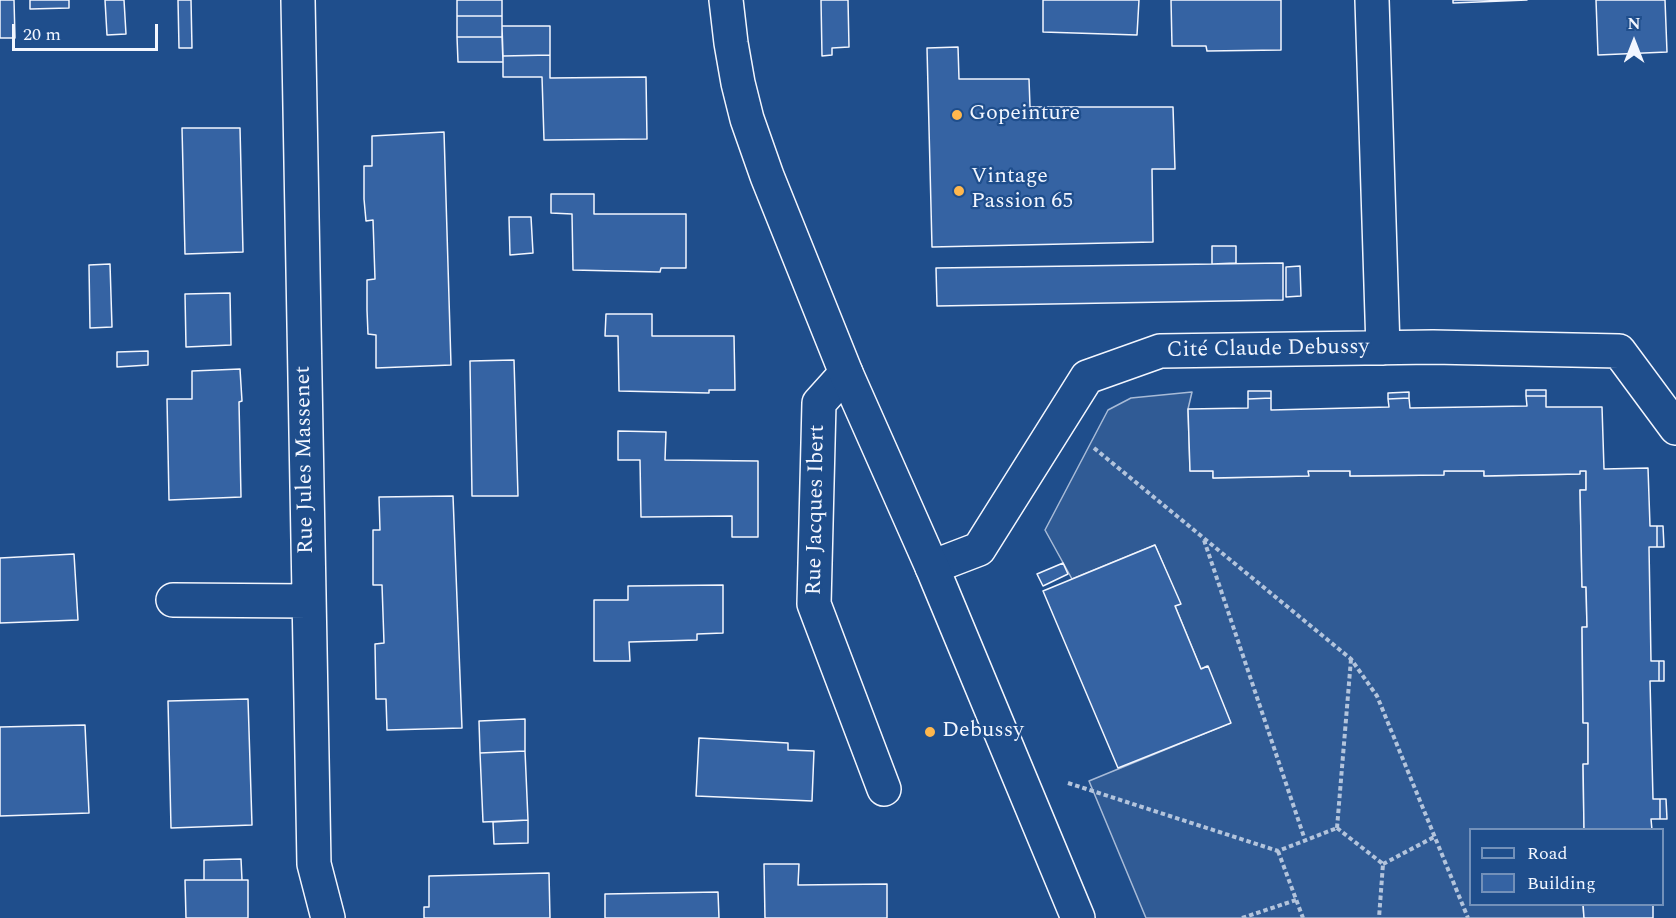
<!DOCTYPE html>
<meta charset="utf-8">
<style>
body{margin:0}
#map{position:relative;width:1676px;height:918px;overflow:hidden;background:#1f4e8c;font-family:Spectral,serif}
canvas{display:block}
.legend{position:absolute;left:1469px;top:828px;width:195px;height:78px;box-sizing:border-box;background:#1f4e8c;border:2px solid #7391ba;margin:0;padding:8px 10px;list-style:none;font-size:18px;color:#f2f6ff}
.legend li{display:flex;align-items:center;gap:12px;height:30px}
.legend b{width:30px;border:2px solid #7391ba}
.north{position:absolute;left:1604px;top:12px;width:60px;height:60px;-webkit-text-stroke:4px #1f4e8c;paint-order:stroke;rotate:0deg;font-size:16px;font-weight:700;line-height:24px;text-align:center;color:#f2f6ff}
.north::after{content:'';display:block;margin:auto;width:21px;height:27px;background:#f2f6ff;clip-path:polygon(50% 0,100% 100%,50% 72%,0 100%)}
.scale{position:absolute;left:12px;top:24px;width:146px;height:27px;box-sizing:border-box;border:3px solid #f2f6ff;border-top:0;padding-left:8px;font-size:18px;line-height:21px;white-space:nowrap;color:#f2f6ff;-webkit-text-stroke:4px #1f4e8c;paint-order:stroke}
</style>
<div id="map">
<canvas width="1676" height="918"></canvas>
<ul class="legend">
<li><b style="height:8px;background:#1f4e8c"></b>Road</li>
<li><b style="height:16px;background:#3563a3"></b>Building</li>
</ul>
<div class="north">N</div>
<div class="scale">20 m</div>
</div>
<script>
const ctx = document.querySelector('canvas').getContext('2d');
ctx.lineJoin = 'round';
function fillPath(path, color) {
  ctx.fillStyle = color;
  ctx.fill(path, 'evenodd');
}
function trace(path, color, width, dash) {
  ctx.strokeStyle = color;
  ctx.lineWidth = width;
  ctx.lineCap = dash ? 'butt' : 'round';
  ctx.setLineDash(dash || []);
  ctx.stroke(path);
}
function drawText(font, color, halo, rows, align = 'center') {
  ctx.font = font + ' Spectral,serif';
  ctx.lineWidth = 4.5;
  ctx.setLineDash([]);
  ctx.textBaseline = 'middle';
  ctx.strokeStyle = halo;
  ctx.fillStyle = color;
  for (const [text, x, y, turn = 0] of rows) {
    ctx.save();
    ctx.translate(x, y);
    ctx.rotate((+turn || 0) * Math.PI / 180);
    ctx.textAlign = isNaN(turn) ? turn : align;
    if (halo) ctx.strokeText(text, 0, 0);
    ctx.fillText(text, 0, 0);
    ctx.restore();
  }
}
const built = new Path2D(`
 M 1192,392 L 1188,409 L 1190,471 L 1213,471 L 1213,478 L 1308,476 L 1308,471 L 1350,471 L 1350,476 L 1443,475 L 1444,471 L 1484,471 L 1484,476 L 1579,474 L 1580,471 L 1586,471 L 1586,490 L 1580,490 L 1582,587 L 1586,587 L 1587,627 L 1582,628 L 1583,722 L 1588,723 L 1588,764 L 1583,765 L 1584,829 L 1470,830 L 1470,904 L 1583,905 L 1584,918 L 1146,918 L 1089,781 L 1230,723 L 1207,666 L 1201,669 L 1175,606 L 1180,604 L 1155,545 L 1072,579 L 1045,530 L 1108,410 L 1131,398 Z`);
fillPath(built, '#305b95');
trace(built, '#a8bbd7', 1.5);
const building = new Path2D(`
 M 0,0 L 14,0 L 15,38 L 0,38 Z
 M 30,0 L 69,0 L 69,8 L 30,9 Z
 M 105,0 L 124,0 L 126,34 L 107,35 Z
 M 178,0 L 191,0 L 192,48 L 179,48 Z
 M 457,0 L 502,0 L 502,16 L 457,16 Z
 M 821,0 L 848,0 L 849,47 L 832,48 L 832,55 L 822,56 Z
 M 1043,0 L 1139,0 L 1137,35 L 1043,32 Z
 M 1171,0 L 1281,0 L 1281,50 L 1207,51 L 1206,46 L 1172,46 Z
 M 1453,0 L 1527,0 L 1453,3 Z
 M 1596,0 L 1665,0 L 1667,52 L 1598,55 Z
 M 457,16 L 502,16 L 502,37 L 457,37 Z
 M 502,26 L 550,26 L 550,55 L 503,56 Z
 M 457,37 L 502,37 L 503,62 L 458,62 Z
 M 958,47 L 959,79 L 1029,79 L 1030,107 L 1173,107 L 1175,169 L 1152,169 L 1153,242 L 932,247 L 927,48 Z
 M 550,55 L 550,78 L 646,77 L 647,139 L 544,140 L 542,77 L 503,77 L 503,56 Z
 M 182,128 L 240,128 L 243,252 L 185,254 Z
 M 444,132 L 451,365 L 376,368 L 376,335 L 368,334 L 367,310 L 367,280 L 375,279 L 373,220 L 366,221 L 364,199 L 364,166 L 372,166 L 372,136 Z
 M 551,194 L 594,194 L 594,214 L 686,214 L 686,268 L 661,268 L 660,272 L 573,270 L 572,214 L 551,213 Z
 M 509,217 L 531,217 L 533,253 L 510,255 Z
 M 1212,246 L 1236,246 L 1236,263 L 1212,264 Z
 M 1283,263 L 1283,300 L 937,306 L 936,268 Z
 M 110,264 L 112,327 L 90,328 L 89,265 Z
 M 1300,266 L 1301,296 L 1286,297 L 1286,267 Z
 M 230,293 L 231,345 L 186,347 L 185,294 Z
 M 606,314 L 652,314 L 652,336 L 734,336 L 735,390 L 709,390 L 709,393 L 619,391 L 618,336 L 605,336 Z
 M 148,351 L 148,365 L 117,367 L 117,352 Z
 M 514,360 L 518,496 L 472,496 L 470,361 Z
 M 240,369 L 242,401 L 239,402 L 241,497 L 169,500 L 167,399 L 192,399 L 192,371 Z
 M 1526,390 L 1546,390 L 1546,396 L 1526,396 Z
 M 1248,391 L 1271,391 L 1271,398 L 1248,399 Z
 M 1409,392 L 1409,398 L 1388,399 L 1388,393 Z
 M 1526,396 L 1546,396 L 1546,407 L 1602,407 L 1604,469 L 1648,468 L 1650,526 L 1657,526 L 1657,547 L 1649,547 L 1651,661 L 1659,661 L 1659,681 L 1650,681 L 1653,799 L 1660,799 L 1660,819 L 1651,819 L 1652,830 L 1584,830 L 1583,764 L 1588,764 L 1588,723 L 1583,723 L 1582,627 L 1587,627 L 1586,587 L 1582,587 L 1580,490 L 1586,490 L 1586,471 L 1580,471 L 1580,474 L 1484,476 L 1484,471 L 1444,471 L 1444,475 L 1350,476 L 1350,471 L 1308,471 L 1309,476 L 1213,478 L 1213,471 L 1190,471 L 1188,409 L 1248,408 L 1248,399 L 1271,398 L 1271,410 L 1389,407 L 1388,399 L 1409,398 L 1410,408 L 1527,406 Z
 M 618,431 L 666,432 L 665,460 L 758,461 L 758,537 L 732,537 L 732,516 L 641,517 L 640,460 L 618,460 Z
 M 453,496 L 462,728 L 387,730 L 386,699 L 376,699 L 375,644 L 384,643 L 382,585 L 373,585 L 373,530 L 380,530 L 379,497 Z
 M 1657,526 L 1663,526 L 1664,547 L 1657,547 Z
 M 1155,545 L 1181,604 L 1175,606 L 1201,669 L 1208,666 L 1231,723 L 1118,768 L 1043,591 Z
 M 74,554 L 78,620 L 0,623 L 0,558 Z
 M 1063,563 L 1068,574 L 1043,586 L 1037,574 Z
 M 723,585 L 723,633 L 697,634 L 697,640 L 629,642 L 630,661 L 594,661 L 594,600 L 628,600 L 628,586 Z
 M 1659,661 L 1664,661 L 1664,681 L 1659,681 Z
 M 248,699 L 252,825 L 171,828 L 168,701 Z
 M 525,719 L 525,751 L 480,753 L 479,721 Z
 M 85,725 L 89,813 L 0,816 L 0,727 Z
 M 699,738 L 788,743 L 788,750 L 814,751 L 812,801 L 696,796 Z
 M 525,751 L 528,820 L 483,822 L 480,753 Z
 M 1660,799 L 1666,799 L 1667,819 L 1660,819 Z
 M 528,820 L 528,843 L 494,844 L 493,822 Z
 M 241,859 L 242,880 L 204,880 L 204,860 Z
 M 764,864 L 799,864 L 798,885 L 887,884 L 887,918 L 765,918 Z
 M 549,873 L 550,918 L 424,918 L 424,907 L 429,907 L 429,876 Z
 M 185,880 L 248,880 L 248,918 L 186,918 Z
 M 718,892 L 719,918 L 605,918 L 605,894 Z
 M 1583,904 L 1653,904 L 1653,918 L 1584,918 Z`);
fillPath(building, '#3563a3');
trace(building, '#f2f6ff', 1.5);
const minor = new Path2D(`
 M 298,0 L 314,864 L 328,918
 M 1372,0 L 1383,348
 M 846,373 L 819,403 L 814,604 L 884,789
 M 932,567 L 979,549 L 1087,377 L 1160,351 L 1433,347 L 1619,351 L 1676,428
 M 173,600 L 308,601`);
const major = new Path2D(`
 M 726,0 L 731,43 L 738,83 L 747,119 L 767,176 L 846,373 L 932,567 L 1078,918`);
trace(minor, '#f2f6ff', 36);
trace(major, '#f2f6ff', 36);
trace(new Path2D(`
 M 1094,448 L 1351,659 L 1377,696 L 1468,918
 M 1204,540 L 1305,840
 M 1068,783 L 1278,851 L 1337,828
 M 1337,828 L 1351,659
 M 1337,828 L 1383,864 L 1379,918
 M 1278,851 L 1303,918
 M 1383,864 L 1436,836
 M 1242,918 L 1296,900`), '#b3c4dc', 4, [4.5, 3]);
trace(minor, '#1f4e8c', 33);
trace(major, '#1f4e8c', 33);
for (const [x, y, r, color] of [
 [957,115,6,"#ffb74d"],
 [959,191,6,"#ffb74d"],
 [930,732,6,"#ffb74d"]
]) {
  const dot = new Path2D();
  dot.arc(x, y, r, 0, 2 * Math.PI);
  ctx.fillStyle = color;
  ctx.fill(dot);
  trace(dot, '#1f4e8c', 2);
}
drawText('22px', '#f2f6ff', '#1f4e8c', [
 ["Gopeinture",969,115],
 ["Vintage",971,178],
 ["Passion 65",971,203],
 ["Debussy",942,732]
], 'left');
drawText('22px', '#f2f6ff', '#1f4e8c', [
 ["Cité Claude Debussy",1268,350,-1],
 ["Rue Jules Massenet",306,460,-91],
 ["Rue Jacques Ibert",817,510,-89]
]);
</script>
